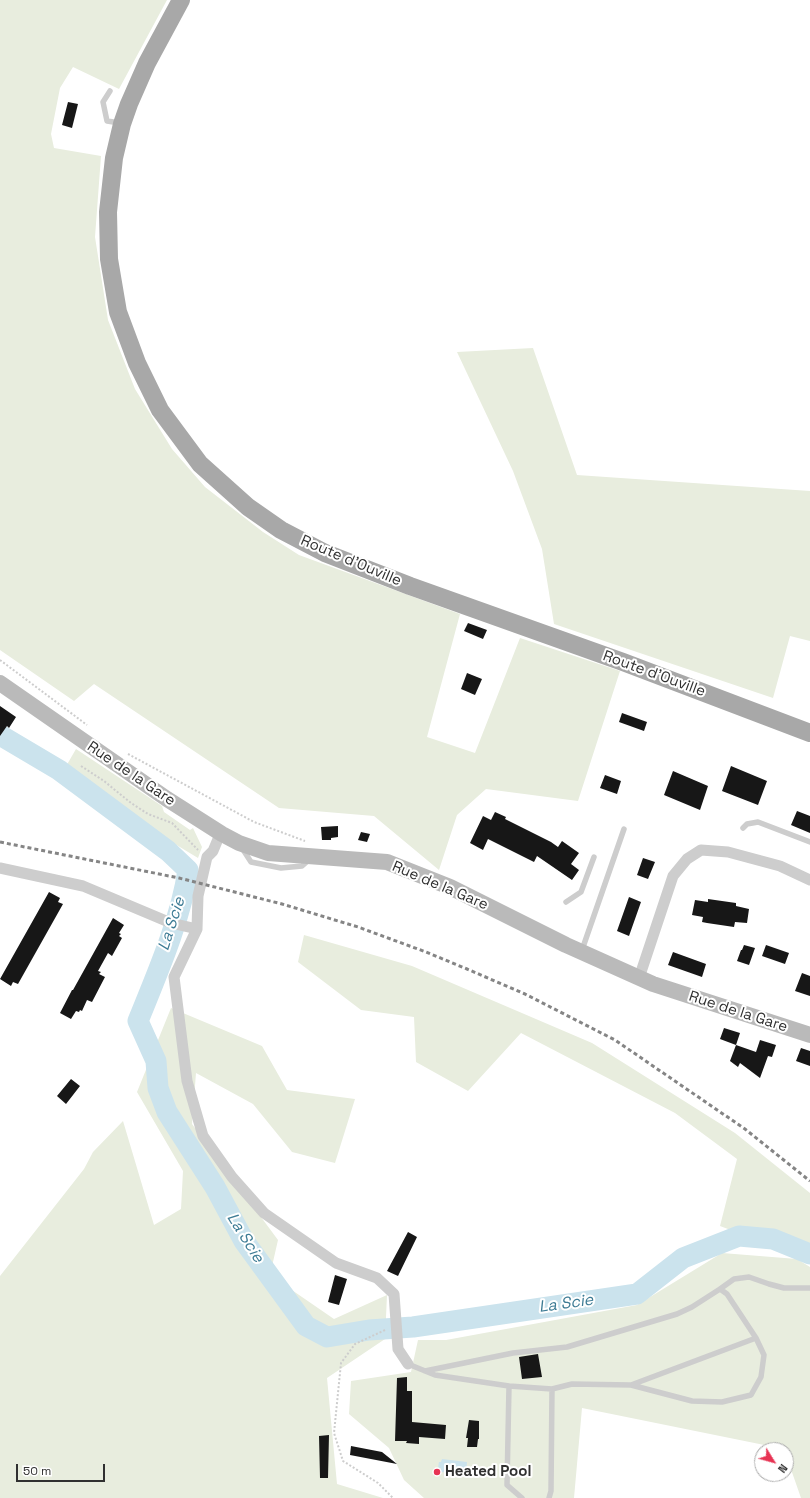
<!DOCTYPE html>
<style>
body{margin:0}
#map{position:relative;width:810px;height:1498px;overflow:hidden;background:#fff;font-family:"Space Grotesk",sans-serif}
canvas{display:block}
.north{position:absolute;left:754px;top:1442px;width:40px;height:40px;box-sizing:border-box;background:#fff;border:1px solid #acacac;border-radius:50%;rotate:127deg;font-size:11px;font-weight:700;line-height:16px;text-align:center;color:#303030}
.north::after{content:'';display:block;margin:auto;width:14px;height:18px;background:#e73353;clip-path:polygon(50% 0,100% 100%,50% 72%,0 100%)}
.scale{position:absolute;left:16px;top:1464px;width:89px;height:18px;box-sizing:border-box;border:2px solid #303030;border-top:0;padding-left:5px;font-size:12px;line-height:14px;white-space:nowrap;color:#303030;-webkit-text-stroke:3px #fff;paint-order:stroke}
</style>
<div id="map">
<canvas width="810" height="1498"></canvas>
<div class="north">N</div>
<div class="scale">50 m</div>
</div>
<script>
const ctx = document.querySelector('canvas').getContext('2d');
ctx.lineJoin = 'round';
function fillPath(path, color) {
  ctx.fillStyle = color;
  ctx.fill(path, 'evenodd');
}
function trace(path, color, width, dash) {
  ctx.strokeStyle = color;
  ctx.lineWidth = width;
  ctx.lineCap = dash ? 'butt' : 'round';
  ctx.setLineDash(dash || []);
  ctx.stroke(path);
}
function drawText(font, color, halo, rows, align = 'center') {
  ctx.font = font + ' "Space Grotesk",sans-serif';
  ctx.lineWidth = 4;
  ctx.setLineDash([]);
  ctx.textBaseline = 'middle';
  ctx.strokeStyle = halo;
  ctx.fillStyle = color;
  for (const [text, x, y, turn = 0] of rows) {
    ctx.save();
    ctx.translate(x, y);
    ctx.rotate((+turn || 0) * Math.PI / 180);
    ctx.textAlign = isNaN(turn) ? turn : align;
    if (halo) ctx.strokeText(text, 0, 0);
    ctx.fillText(text, 0, 0);
    ctx.restore();
  }
}
fillPath(new Path2D(`
 M 0,0 L 167,0 L 119,89 L 73,67 L 60,88 L 51,134 L 54,148 L 101,156 L 95,237 L 108,320 L 135,389 L 172,449 L 205,487 L 263,532 L 299,555 L 460,614 L 427,737 L 475,753 L 520,638 L 620,671 L 578,801 L 486,789 L 457,815 L 439,870 L 374,816 L 279,808 L 94,684 L 74,701 L 0,650 Z
 M 533,348 L 577,475 L 810,491 L 810,641 L 790,636 L 773,698 L 554,624 L 542,549 L 513,471 L 457,352 Z
 M 76,749 L 162,806 L 164,812 L 190,830 L 193,828 L 202,847 L 198,858 L 112,806 L 65,768 Z
 M 304,935 L 412,966 L 592,1043 L 735,1133 L 810,1193 L 810,1260 L 720,1226 L 737,1159 L 675,1113 L 521,1033 L 468,1091 L 416,1062 L 414,1017 L 361,1010 L 298,962 Z
 M 171,1008 L 262,1046 L 287,1090 L 355,1099 L 335,1163 L 292,1152 L 253,1104 L 196,1073 L 192,1124 L 278,1240 L 270,1275 L 334,1319 L 387,1295 L 385,1339 L 327,1378 L 337,1484 L 383,1498 L 0,1498 L 0,1276 L 84,1169 L 93,1152 L 123,1121 L 154,1225 L 181,1209 L 183,1171 L 137,1092 Z
 M 722,1253 L 797,1259 L 810,1267 L 810,1498 L 801,1498 L 786,1455 L 786,1450 L 784,1449 L 582,1408 L 574,1498 L 424,1498 L 404,1480 L 389,1448 L 349,1414 L 351,1381 L 411,1372 L 418,1340 L 446,1340 L 637,1305 Z`), '#e8edde');
fillPath(new Path2D(`
 M 442,1459 L 467,1462 L 466,1474 L 441,1472 L 441,1468 L 438,1468 L 439,1462 L 441,1462 Z`), '#cbe3ed');
trace(new Path2D(`
 M 0,735 L 59,770 L 168,851 L 188,870 C 181,919 157,974 138,1021 L 156,1061 L 158,1088 L 167,1112 L 215,1187 L 244,1241 L 306,1326 L 327,1337 L 369,1330 L 413,1327 L 637,1294 L 683,1258 L 739,1236 L 773,1239 L 810,1254`), '#cbe3ed', 21);
fillPath(new Path2D(`
 M 68,102 L 78,104 L 72,128 L 62,125 Z
 M 468,623 L 487,630 L 483,639 L 464,631 Z
 M 467,673 L 482,679 L 475,695 L 461,689 Z
 M 0,706 L 16,717 L 9,728 L 7,726 L 0,736 Z
 M 622,713 L 647,722 L 644,731 L 619,722 Z
 M 731,766 L 767,781 L 758,805 L 722,791 Z
 M 673,771 L 708,786 L 700,810 L 664,795 Z
 M 605,775 L 621,781 L 617,794 L 600,788 Z
 M 797,811 L 810,816 L 810,833 L 791,825 Z
 M 495,812 L 506,817 L 505,819 L 551,842 L 558,847 L 562,841 L 579,853 L 571,864 L 579,870 L 572,880 L 537,856 L 534,862 L 488,839 L 483,850 L 470,843 L 483,816 L 491,820 Z
 M 338,826 L 338,837 L 331,838 L 331,840 L 322,840 L 321,827 Z
 M 361,832 L 370,834 L 367,842 L 358,840 Z
 M 643,858 L 655,862 L 648,879 L 637,875 Z
 M 49,892 L 60,898 L 58,902 L 63,904 L 18,984 L 13,982 L 11,986 L 0,979 Z
 M 629,897 L 641,902 L 629,936 L 617,931 Z
 M 708,899 L 736,903 L 736,906 L 749,909 L 747,923 L 735,922 L 734,927 L 707,923 L 702,922 L 703,917 L 692,915 L 695,900 L 708,902 Z
 M 113,918 L 124,925 L 119,933 L 121,934 L 119,936 L 122,938 L 112,956 L 108,953 L 98,971 L 101,972 L 99,974 L 105,977 L 92,1002 L 87,1000 L 82,1011 L 80,1010 L 79,1012 L 76,1011 L 71,1019 L 60,1013 L 72,990 L 73,990 Z
 M 744,945 L 755,948 L 749,965 L 737,961 L 741,950 L 742,950 Z
 M 766,945 L 789,953 L 785,964 L 762,956 Z
 M 673,952 L 706,964 L 702,977 L 668,965 Z
 M 802,973 L 810,976 L 810,996 L 795,991 Z
 M 724,1028 L 740,1033 L 736,1045 L 720,1039 Z
 M 760,1040 L 776,1045 L 772,1057 L 768,1056 L 760,1078 L 740,1063 L 738,1067 L 730,1061 L 736,1045 L 756,1052 Z
 M 801,1048 L 810,1051 L 810,1066 L 796,1061 Z
 M 71,1079 L 80,1086 L 66,1104 L 57,1096 Z
 M 408,1232 L 417,1237 L 398,1276 L 387,1271 Z
 M 335,1275 L 347,1279 L 339,1305 L 328,1302 Z
 M 538,1354 L 542,1377 L 522,1379 L 519,1357 Z
 M 407,1377 L 407,1391 L 412,1391 L 412,1422 L 446,1425 L 445,1439 L 419,1437 L 419,1444 L 406,1443 L 407,1441 L 395,1441 L 397,1378 Z
 M 469,1420 L 479,1421 L 479,1439 L 478,1439 L 477,1447 L 467,1447 L 468,1438 L 466,1438 Z
 M 329,1435 L 328,1478 L 320,1478 L 319,1436 Z
 M 351,1446 L 382,1452 L 397,1464 L 350,1455 Z`), '#171717');
trace(new Path2D(`
 M 0,660 L 87,725
 M 128,754 L 254,822 L 305,841
 M 81,766 L 104,781 L 131,803 L 148,814 L 172,823 L 198,850
 M 385,1330 L 355,1344 L 341,1363 L 334,1433 L 343,1461 L 378,1483 L 393,1498`), '#cdcdcd', 2, [2, 2]);
trace(new Path2D(`
 M 110,91 L 103,102 L 107,121 L 120,123
 M 743,828 L 747,824 L 758,822 L 810,842
 M 242,848 L 251,862 L 281,868 L 302,866 L 310,859
 M 566,902 L 581,892 L 594,857
 M 582,950 L 624,829
 M 720,1289 L 734,1279 L 749,1277 L 769,1284 L 784,1288 L 810,1288
 M 408,1364 L 435,1375 L 509,1386 L 507,1485 L 522,1498
 M 425,1371 L 513,1353 L 567,1347 L 677,1314 L 692,1307 L 720,1289 L 727,1294 L 756,1338 L 764,1355 L 761,1377 L 751,1395 L 722,1402 L 692,1401 L 631,1385 L 572,1384 L 552,1389 L 551,1491 L 549,1498
 M 631,1385 L 756,1338
 M 509,1386 L 552,1389`), '#cdcdcd', 5.5);
trace(new Path2D(`
 M 222,834 L 218,839 L 213,851 L 207,857 L 198,896 L 197,929 L 174,977 L 187,1081 L 203,1136 L 232,1177 L 264,1213 L 336,1263 L 377,1278 L 394,1294 L 398,1349 L 408,1364
 M 0,868 L 83,886 L 171,923 L 197,929
 M 639,978 L 673,876 L 687,859 L 701,850 L 728,852 L 780,866 L 810,880`), '#cdcdcd', 11);
trace(new Path2D(`
 M 0,683 L 167,799 L 222,834 L 239,843 L 268,853 L 387,862 L 450,887 L 566,945 L 653,984 L 810,1035`), '#bababa', 16);
trace(new Path2D(`
 M 181,0 L 147,63 L 129,104 L 122,124 L 114,158 L 108,212 L 109,259 L 118,312 L 137,363 L 160,410 L 200,464 L 248,507 L 281,530 L 325,553 L 410,586 L 623,662 L 810,733`), '#a8a8a8', 18);
trace(new Path2D(`
 M 0,842 L 179,878 L 282,904 L 358,927 L 426,952 L 467,969 L 525,994 L 615,1040 L 745,1129 L 810,1181`), '#858585', 3, [4, 3]);
for (const [x, y, r, color] of [
 [437,1472,4,"#e73353"]
]) {
  const dot = new Path2D();
  dot.arc(x, y, r, 0, 2 * Math.PI);
  ctx.fillStyle = color;
  ctx.fill(dot);
  trace(dot, '#fff', 1.5);
}
drawText('15px', '#303030', '#fff', [
 ["Route d'Ouville",351,561,23],
 ["Route d'Ouville",654,674,20],
 ["Rue de la Gare",131,774,34],
 ["Rue de la Gare",440,886,23],
 ["Rue de la Gare",738,1012,18]
]);
drawText('bold 15px', '#303030', '#fff', [
 ["Heated Pool",445,1472]
], 'left');
drawText('italic 16px', '#3d7b94', '#fff', [
 ["La Scie",172,924,-72],
 ["La Scie",245,1238,58],
 ["La Scie",566,1304,-8]
]);
</script>
